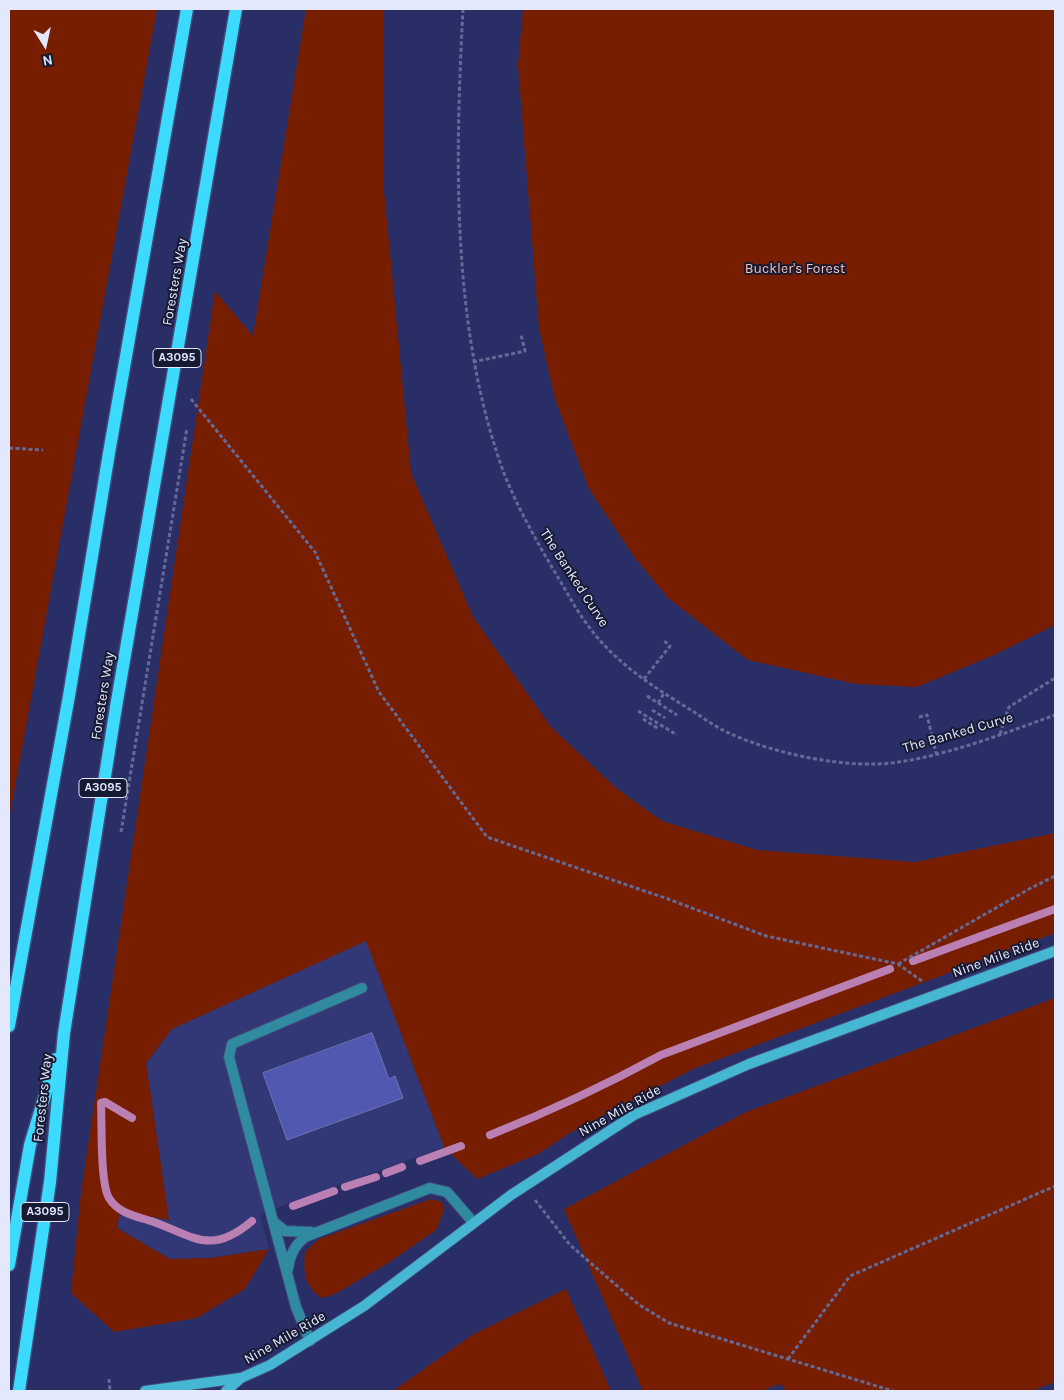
<!DOCTYPE html>
<style>
body{margin:0}
#map{position:relative;width:1064px;height:1400px;overflow:hidden;background:#2a2e66;font-family:Karla,sans-serif}
canvas{display:block}
.frame{position:absolute;inset:0;border:10px solid #e4e8fd;pointer-events:none}
.north{position:absolute;left:20px;top:20px;width:50px;height:50px;-webkit-text-stroke:4px #171a33;paint-order:stroke;rotate:170deg;font-size:14px;font-weight:700;line-height:20px;text-align:center;color:#e4e8fd}
.north::after{content:'';display:block;margin:auto;width:18px;height:22px;background:#e4e8fd;clip-path:polygon(50% 0,100% 100%,50% 72%,0 100%)}
</style>
<div id="map">
<canvas width="1064" height="1400"></canvas>
<div class="frame"></div>
<div class="north">N</div>
</div>
<script>
const ctx = document.querySelector('canvas').getContext('2d');
ctx.lineJoin = 'round';
function fillPath(path, color) {
  ctx.fillStyle = color;
  ctx.fill(path, 'evenodd');
}
function trace(path, color, width, dash) {
  ctx.strokeStyle = color;
  ctx.lineWidth = width;
  ctx.lineCap = dash ? 'butt' : 'round';
  ctx.setLineDash(dash || []);
  ctx.stroke(path);
}
function drawText(font, color, halo, rows, align = 'center') {
  ctx.font = font + ' Karla,sans-serif';
  ctx.lineWidth = 4;
  ctx.setLineDash([]);
  ctx.textBaseline = 'middle';
  ctx.strokeStyle = halo;
  ctx.fillStyle = color;
  for (const [text, x, y, turn = 0] of rows) {
    ctx.save();
    ctx.translate(x, y);
    ctx.rotate((+turn || 0) * Math.PI / 180);
    ctx.textAlign = isNaN(turn) ? turn : align;
    if (halo) ctx.strokeText(text, 0, 0);
    ctx.fillText(text, 0, 0);
    ctx.restore();
  }
}
fillPath(new Path2D(`
 M 366,940 L 444,1147 L 260,1214 L 269,1249 L 211,1258 L 170,1259 L 117,1228 L 120,1210 L 169,1220 L 146,1064 L 172,1029 Z`), '#323775');
fillPath(new Path2D(`
 M 9,9 L 157,9 L 9,819 Z
 M 306,9 L 383,9 L 383,180 L 411,473 L 473,617 L 551,727 L 616,788 L 662,821 L 757,850 L 915,862 L 1055,833 L 1055,933 L 693,1069 L 573,1131 L 538,1154 L 477,1179 L 444,1147 L 366,941 L 172,1029 L 146,1063 L 169,1220 L 120,1211 L 117,1228 L 170,1259 L 211,1258 L 269,1249 L 245,1289 L 197,1318 L 114,1332 L 71,1293 L 81,1193 L 215,291 L 253,336 Z
 M 523,9 L 1055,9 L 1055,625 L 994,655 L 917,687 L 856,684 L 748,660 L 668,598 L 635,558 L 589,489 L 555,399 L 539,328 L 518,65 Z
 M 1055,998 L 1055,1382 L 1032,1391 L 786,1391 L 780,1384 L 761,1391 L 643,1391 L 564,1209 L 746,1112 Z
 M 431,1199 L 442,1202 L 444,1210 L 436,1230 L 388,1263 L 335,1294 L 322,1298 C 304,1287 303,1271 305,1252 L 319,1239 Z
 M 566,1289 L 611,1391 L 393,1391 L 472,1335 Z`), '#781e00');
trace(new Path2D(`
 M 913,961 L 1055,909
 M 132,1118 L 105,1102 L 101,1103 C 102,1123 100,1183 109,1198 C 118,1213 135,1216 151,1221 C 192,1235 210,1257 252,1221
 M 490,1135 C 548,1112 606,1085 661,1055 L 890,969
 M 420,1161 L 461,1146
 M 386,1173 L 402,1167
 M 345,1187 L 376,1177
 M 293,1206 L 334,1191`), '#ba80b4', 8);
const building = new Path2D(`
 M 372,1033 L 389,1079 L 395,1076 L 403,1098 L 287,1140 L 263,1073 Z`);
fillPath(building, '#5058af');
trace(building, '#6b75b3', 1);
const lane = new Path2D(`
 M 275,1223 L 285,1231 L 311,1232
 M 288,1269 C 290,1255 294,1246 305,1237 L 430,1188 L 447,1192 L 473,1222
 M 310,1341 L 296,1307 L 229,1057 L 232,1044 L 362,988`);
const secondary = new Path2D(`
 M 145,1391 L 240,1378
 M 226,1391 L 241,1378 L 270,1365 L 364,1306 L 511,1195 L 634,1115 L 749,1064 L 1055,951`);
const primary = new Path2D(`
 M 9,1026 L 69,696 L 109,453 L 187,9
 M 9,1265 L 30,1145 L 56,1059
 M 19,1391 L 50,1182 L 64,1033 L 116,707 L 236,9`);
trace(lane, '#44487b', 12);
trace(secondary, '#44487b', 12);
trace(primary, '#44487b', 15);
trace(new Path2D(`
 M 463,9 C 455,161 451,331 505,476 C 519,510 537,542 556,574 C 567,592 577,612 590,628 C 616,664 657,689 694,712 C 705,719 717,728 729,733 C 774,754 850,770 899,762 C 952,754 1005,733 1055,715
 M 473,362 L 525,351 L 521,335
 M 191,399 L 315,552 L 379,692 L 487,837 L 668,899 L 766,936 L 898,964 L 922,981
 M 9,448 L 43,450
 M 644,679 L 670,646 L 663,640
 M 647,696 L 677,715
 M 658,703 L 664,693
 M 652,710 L 665,718
 M 638,711 L 677,735
 M 919,717 L 927,715 L 936,753
 M 643,719 L 659,729
 M 1000,734 L 1009,707 L 1055,678
 M 121,832 L 187,428
 M 898,964 L 1029,889 L 1055,876
 M 535,1200 L 570,1245 L 638,1304 L 669,1323 L 893,1391
 M 788,1359 L 850,1276 L 1055,1186
 M 109,1379 L 110,1391`), '#656996', 3, [4, 2.5]);
trace(lane, '#318ba0', 10);
trace(secondary, '#46b7d2', 10);
trace(primary, '#3cdbfe', 12);
for (const [x, y, w] of [
 [177,358,48],
 [103,788,48],
 [45,1212,48]
]) {
  const box = new Path2D();
  box.roundRect(x - w / 2, y - 9.5, w, 19, 4);
  ctx.fillStyle = '#171a33';
  ctx.fill(box);
  trace(box, '#e4e8fd', 1);
}
drawText('bold 12px', '#e4e8fd', null, [
 ["A3095",177,358],
 ["A3095",103,788],
 ["A3095",45,1212]
]);
drawText('14px', '#f8c1b2', '#171a33', [
 ["Buckler's Forest",795,269]
]);
drawText('14px', '#e4e8fd', '#171a33', [
 ["Foresters Way",175,282,-80],
 ["The Banked Curve",574,578,57],
 ["Foresters Way",103,696,-81],
 ["The Banked Curve",958,733,-16],
 ["Nine Mile Ride",996,958,-20],
 ["Foresters Way",43,1098,-84],
 ["Nine Mile Ride",620,1111,-29],
 ["Nine Mile Ride",285,1338,-30]
]);
</script>
